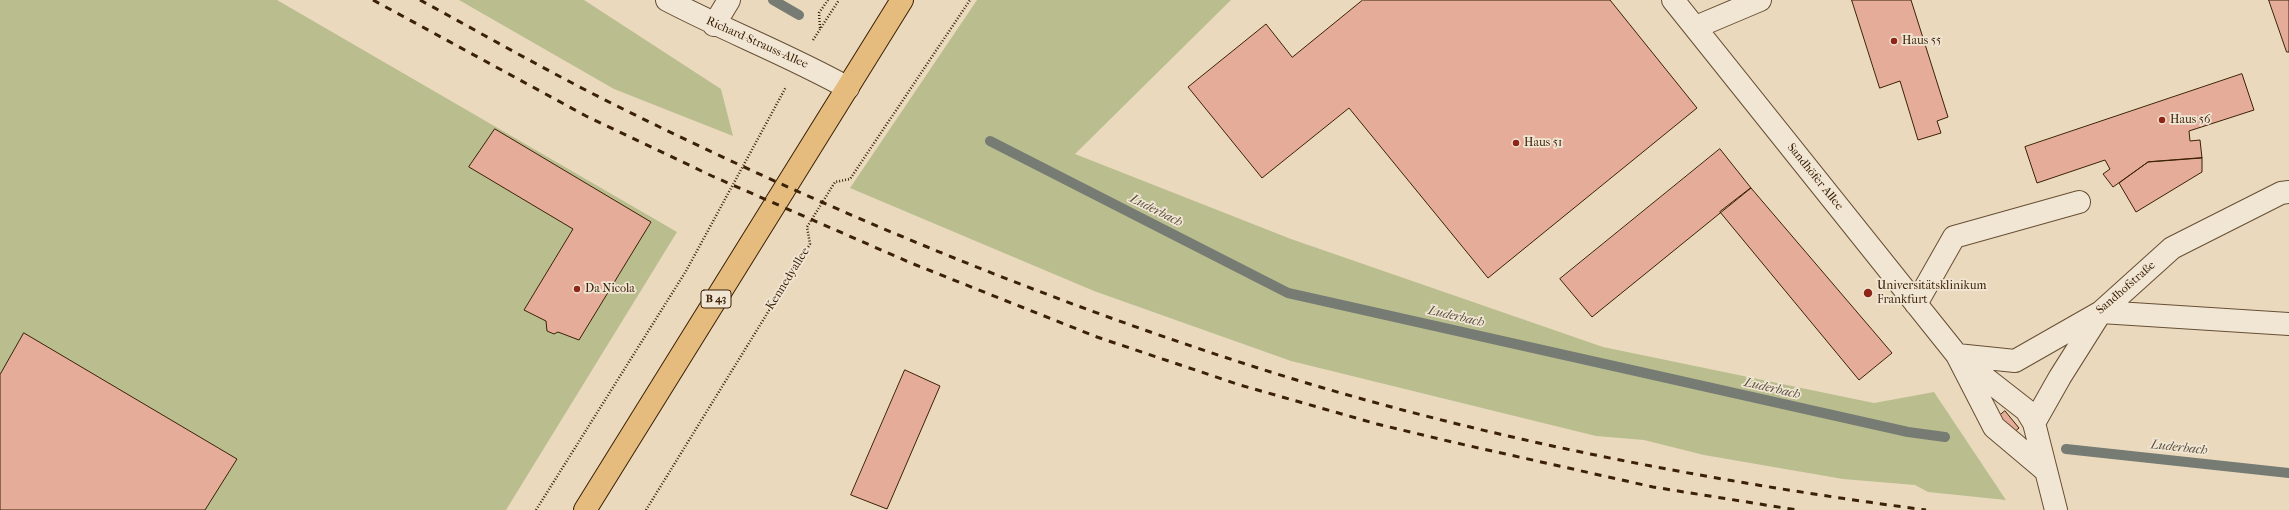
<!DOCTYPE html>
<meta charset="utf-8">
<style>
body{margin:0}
canvas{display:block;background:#ead9bd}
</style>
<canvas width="2289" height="510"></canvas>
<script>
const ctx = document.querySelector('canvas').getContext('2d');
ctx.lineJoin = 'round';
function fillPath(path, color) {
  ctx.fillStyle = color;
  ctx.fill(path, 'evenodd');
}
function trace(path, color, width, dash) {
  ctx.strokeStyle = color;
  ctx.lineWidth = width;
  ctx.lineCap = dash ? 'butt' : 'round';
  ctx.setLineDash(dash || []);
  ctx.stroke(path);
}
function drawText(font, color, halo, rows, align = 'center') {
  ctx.font = font + ' "IM FELL French Canon",serif';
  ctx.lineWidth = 3.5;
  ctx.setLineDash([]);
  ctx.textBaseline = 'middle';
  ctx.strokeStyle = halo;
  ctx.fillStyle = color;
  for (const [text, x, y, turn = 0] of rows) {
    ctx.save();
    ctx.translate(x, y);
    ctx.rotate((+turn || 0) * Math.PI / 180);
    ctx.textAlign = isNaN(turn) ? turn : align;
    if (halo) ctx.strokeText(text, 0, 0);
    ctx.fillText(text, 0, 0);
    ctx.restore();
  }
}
fillPath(new Path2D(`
 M 0,0 L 277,0 L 677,232 L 506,510 L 0,510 Z
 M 459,0 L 584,0 L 721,89 L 733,136 L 614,89 Z
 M 977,0 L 1231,0 L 1075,154 L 1291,239 L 1603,347 L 1874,403 L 1934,392 L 2006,500 L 1928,492 L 1915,485 L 1843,479 L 1704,455 L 1644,440 L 1596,436 L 1291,361 L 1094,291 L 850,188 Z`), '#babe8f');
trace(new Path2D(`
 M 773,0 L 799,15
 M 990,141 L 1288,293 L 1908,432 L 1945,437
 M 2066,449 L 2289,473`), '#767b73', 10);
const building = new Path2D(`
 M 1363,0 L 1610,0 L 1697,108 L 1488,278 L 1349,108 L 1262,178 L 1188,87 L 1266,24 L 1292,57 Z
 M 1852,0 L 1911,0 L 1948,117 L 1937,121 L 1941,133 L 1918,140 L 1900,81 L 1880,88 Z
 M 2269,0 L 2289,0 L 2289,52 L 2287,52 Z
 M 2242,74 L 2254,110 L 2189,131 L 2190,141 L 2200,140 L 2202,158 L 2148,162 L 2113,187 L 2103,174 L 2110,169 L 2105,160 L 2037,183 L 2025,147 Z
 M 495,129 L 651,222 L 579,340 L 558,332 L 554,334 L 547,331 L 546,321 L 524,310 L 573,229 L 469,167 Z
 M 1720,149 L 1751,188 L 1592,317 L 1560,279 Z
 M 2202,158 L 2202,172 L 2136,212 L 2119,183 L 2148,162 Z
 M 1751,188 L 1892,353 L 1859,380 L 1720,212 Z
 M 24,333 L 237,459 L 205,510 L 0,510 L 0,375 Z
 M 905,370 L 940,386 L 887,509 L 851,495 Z
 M 2005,411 L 2019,428 L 2011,435 L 1997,418 Z`);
fillPath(building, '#e5ad99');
trace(building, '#3b2106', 1);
const minor = new Path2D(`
 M 667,0 C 726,31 789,55 848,88
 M 1673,0 L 1957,355 L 1994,427 L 2045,470
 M 714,25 L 729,0
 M 1696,27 L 1760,0
 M 1916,304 L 1954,237 L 2079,202
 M 1957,355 L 2015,361 L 2101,312 L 2172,248 L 2281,193 L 2289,192
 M 1962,360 L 2026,410 L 2034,423 L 2056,510
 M 2034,423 L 2060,377 L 2101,312 L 2289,324`);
const major = new Path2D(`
 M 585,510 L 902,0`);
trace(minor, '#674f34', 24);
trace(major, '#3b2106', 24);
trace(new Path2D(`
 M 820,28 L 819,13 L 828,0
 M 813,40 L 839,0
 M 536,510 L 686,271 L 786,87
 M 646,510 L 810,244 L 807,227 L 835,182 L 850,179 L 970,0`), '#3b2106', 2.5, [1, 2]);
trace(minor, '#f1e6d4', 22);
trace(major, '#e5bc7e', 22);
trace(new Path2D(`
 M 373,0 L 586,116 L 712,176 L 911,263 L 1097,337 L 1240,385 L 1377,424 L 1452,442 L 1653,487 L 1797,510
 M 420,0 C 488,37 556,76 625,110 C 829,211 1042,299 1258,368 C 1475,437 1700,480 1926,510`), '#3b2106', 3, [7, 7]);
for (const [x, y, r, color] of [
 [1894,41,4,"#8f2418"],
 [2162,120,4,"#8f2418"],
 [1516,143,4,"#8f2418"],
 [577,289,4,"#8f2418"],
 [1868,293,5,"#8f2418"]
]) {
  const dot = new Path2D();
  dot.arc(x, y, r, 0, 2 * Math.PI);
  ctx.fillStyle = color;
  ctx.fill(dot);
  trace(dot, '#f1e6d4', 1.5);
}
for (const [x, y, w] of [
 [716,299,30]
]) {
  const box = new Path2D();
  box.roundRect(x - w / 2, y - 9, w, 18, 3);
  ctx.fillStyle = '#f1e6d4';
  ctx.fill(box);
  trace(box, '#3b2106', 1);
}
drawText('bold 11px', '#3b2106', null, [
 ["B 43",716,299]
]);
drawText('12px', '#3b2106', '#f1e6d4', [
 ["Haus 55",1902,41],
 ["Haus 56",2170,120],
 ["Haus 51",1524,143],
 ["Universitätsklinikum",1877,286],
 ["Frankfurt",1877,300],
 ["Da Nicola",585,289]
], 'left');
drawText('12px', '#3b2106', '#f1e6d4', [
 ["Richard-Strauss-Allee",757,43,24],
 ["Sandhöfer Allee",1815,177,51],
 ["Kennedyallee",788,279,-58],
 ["Sandhofstraße",2126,288,-41]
]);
drawText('italic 13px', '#584e3d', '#f1e6d4', [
 ["Luderbach",1156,211,27],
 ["Luderbach",1456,317,13],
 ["Luderbach",1772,389,13],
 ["Luderbach",2179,448,6]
]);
</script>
